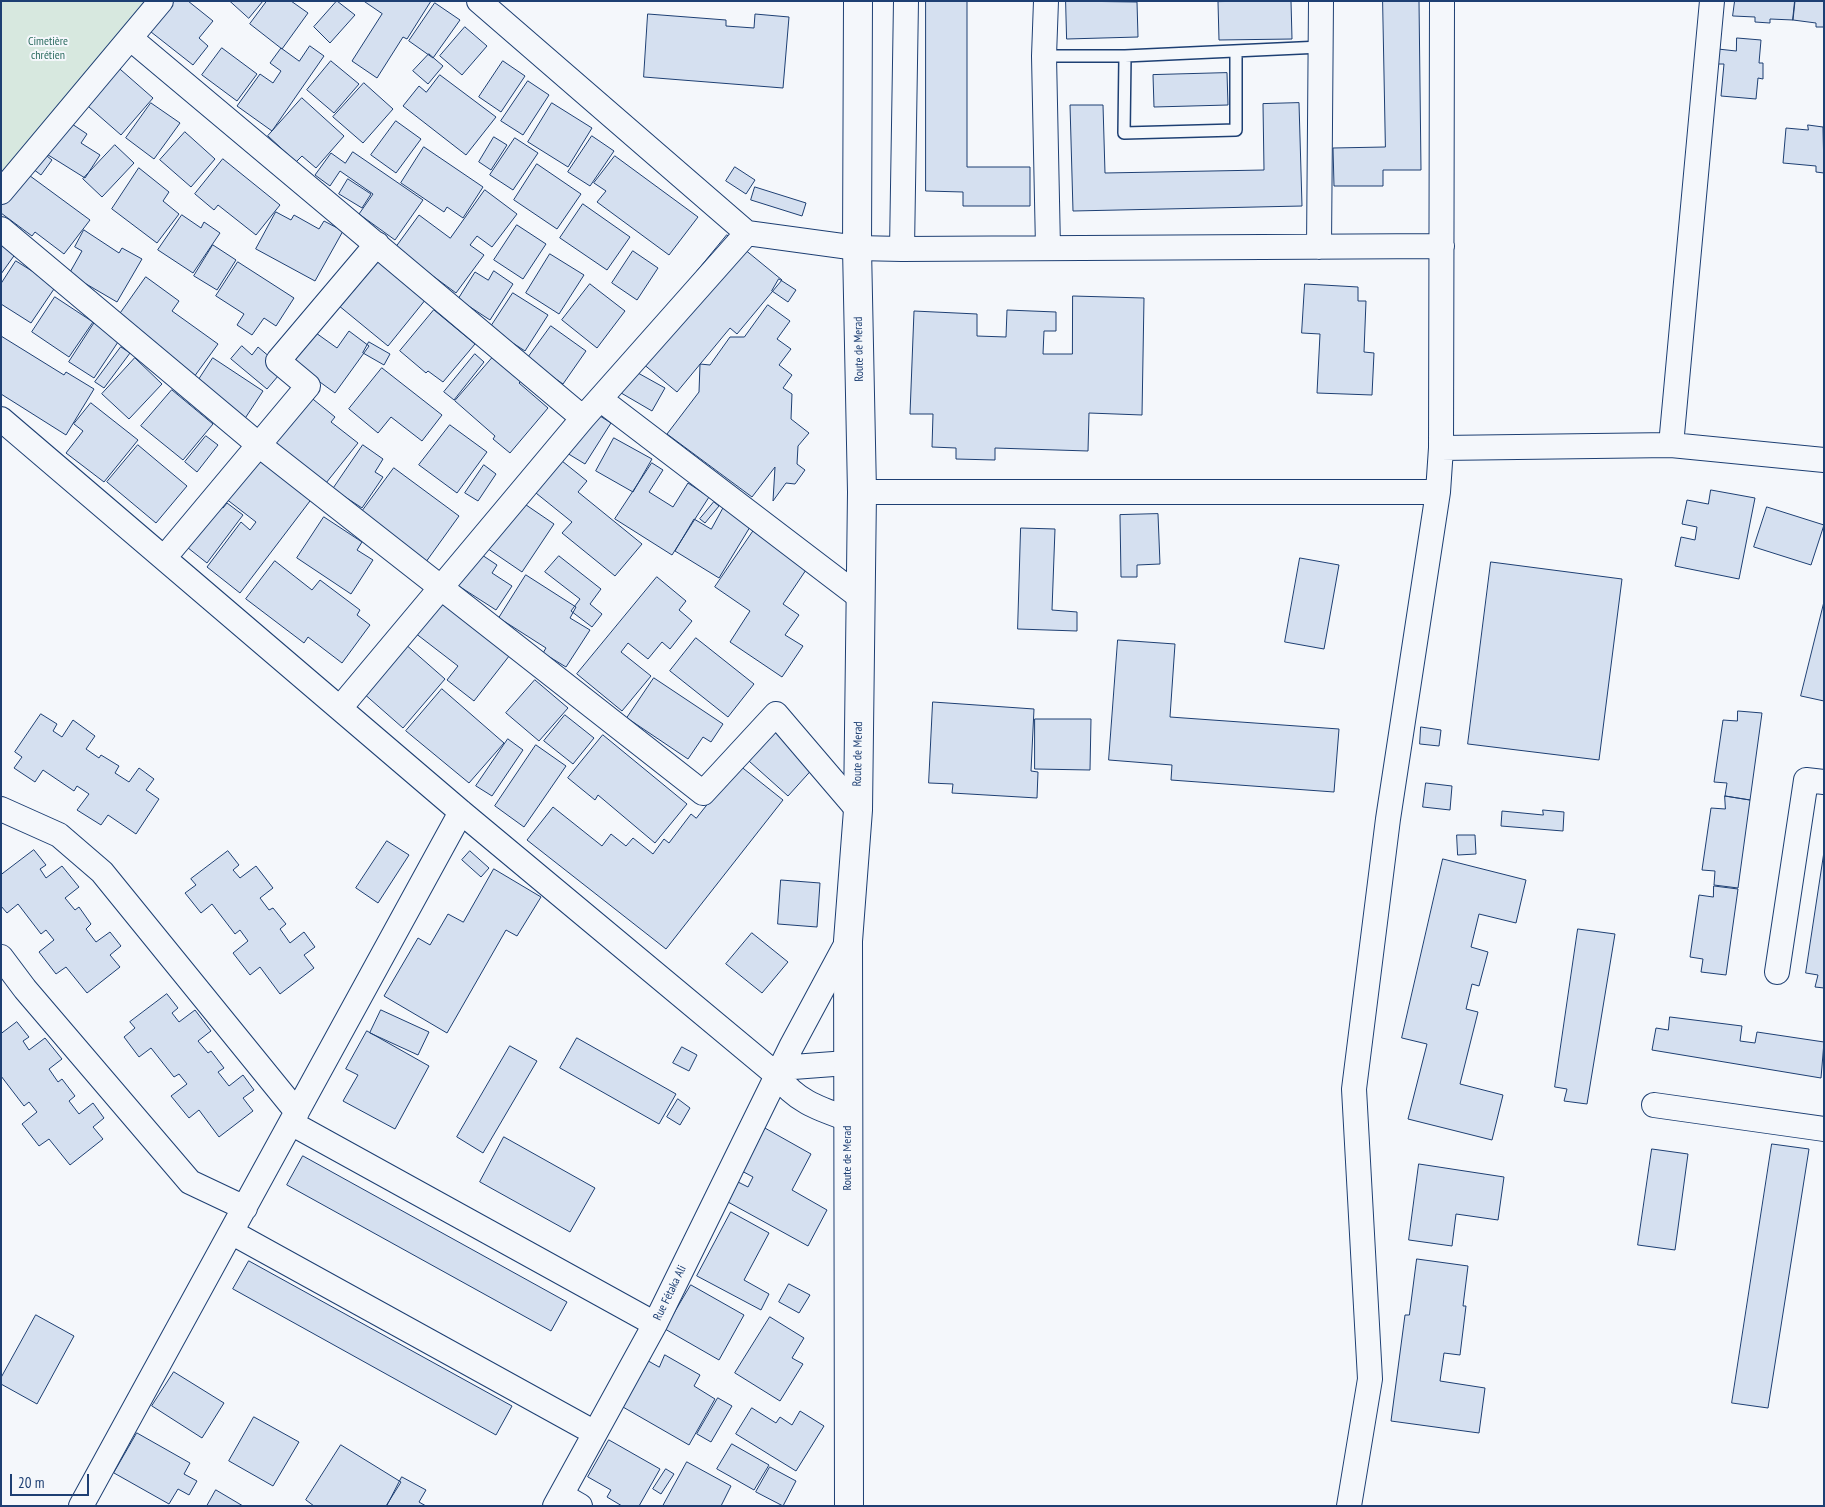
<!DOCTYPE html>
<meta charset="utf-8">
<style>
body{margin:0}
#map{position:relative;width:1825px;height:1507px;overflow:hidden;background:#f4f7fb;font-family:"PT Sans Narrow",sans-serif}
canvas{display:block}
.frame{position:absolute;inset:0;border:2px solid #1d3f73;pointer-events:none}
.scale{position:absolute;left:10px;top:1474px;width:79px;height:22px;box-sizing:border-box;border:2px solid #1d3f73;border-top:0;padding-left:6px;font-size:15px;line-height:18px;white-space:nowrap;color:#1d3f73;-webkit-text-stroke:4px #f4f7fb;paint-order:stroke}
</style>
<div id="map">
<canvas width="1825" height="1507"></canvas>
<div class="frame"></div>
<div class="scale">20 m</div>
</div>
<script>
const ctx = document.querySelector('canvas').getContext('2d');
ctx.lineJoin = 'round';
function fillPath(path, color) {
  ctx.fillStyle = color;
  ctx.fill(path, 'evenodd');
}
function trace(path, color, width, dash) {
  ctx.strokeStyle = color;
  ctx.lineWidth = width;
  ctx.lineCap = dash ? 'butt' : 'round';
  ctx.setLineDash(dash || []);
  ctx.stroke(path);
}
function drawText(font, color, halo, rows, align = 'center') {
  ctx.font = font + ' "PT Sans Narrow",sans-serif';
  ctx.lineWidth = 4;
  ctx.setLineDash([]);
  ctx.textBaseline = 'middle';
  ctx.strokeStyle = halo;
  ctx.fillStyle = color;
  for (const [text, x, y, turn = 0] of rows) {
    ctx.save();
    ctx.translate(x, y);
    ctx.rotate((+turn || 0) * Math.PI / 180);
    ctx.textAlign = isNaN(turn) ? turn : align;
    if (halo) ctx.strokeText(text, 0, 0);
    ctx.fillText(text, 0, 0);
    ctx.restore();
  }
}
const green = new Path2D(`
 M 1,1 L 147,1 L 1,176 Z`);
fillPath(green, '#d7e8df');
trace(green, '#687fa3', 1);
const building = new Path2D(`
 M 168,1 L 188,1 L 213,21 L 199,38 L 208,46 L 193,65 L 146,28 Z
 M 230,1 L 263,1 L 249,18 Z
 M 267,1 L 291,1 L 308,13 L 282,49 L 250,24 Z
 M 337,1 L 355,15 L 330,43 L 314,27 Z
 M 364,1 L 431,1 L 407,39 L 403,37 L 377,78 L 352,61 L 382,14 Z
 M 926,1 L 967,1 L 967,167 L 1030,167 L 1030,206 L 963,206 L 963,192 L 926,191 Z
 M 1066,1 L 1137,2 L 1138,37 L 1067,39 Z
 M 1291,1 L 1292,39 L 1219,40 L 1218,2 Z
 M 1383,1 L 1419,1 L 1421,170 L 1383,170 L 1383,186 L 1334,186 L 1333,148 L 1385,147 Z
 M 1735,1 L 1795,1 L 1793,20 L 1770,19 L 1770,23 L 1755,22 L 1755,17 L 1733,16 Z
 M 1795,1 L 1824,1 L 1824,27 L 1816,27 L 1816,23 L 1793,20 Z
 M 435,3 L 460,20 L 433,58 L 409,41 Z
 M 648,14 L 726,20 L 726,26 L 754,28 L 755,14 L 789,17 L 783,88 L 644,77 Z
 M 465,27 L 487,46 L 462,75 L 440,56 Z
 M 1737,38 L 1761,40 L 1759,63 L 1763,63 L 1763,79 L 1758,78 L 1756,99 L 1721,96 L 1724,64 L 1717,64 L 1718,49 L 1736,51 Z
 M 310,46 L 324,56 L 272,131 L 237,106 L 260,74 L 273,83 L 281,71 L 270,63 L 281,48 L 299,61 Z
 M 222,48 L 257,74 L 237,101 L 202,75 Z
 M 429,54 L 443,66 L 428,84 L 413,71 Z
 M 331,61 L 359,84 L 334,113 L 307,90 Z
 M 503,61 L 525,76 L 501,112 L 479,97 Z
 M 113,63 L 153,98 L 121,135 L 81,100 Z
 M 1227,73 L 1228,105 L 1154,107 L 1153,75 Z
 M 440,75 L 496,117 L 466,155 L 403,106 L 419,86 L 426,92 Z
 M 528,81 L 549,95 L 523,135 L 501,121 Z
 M 364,83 L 393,109 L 363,143 L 333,117 Z
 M 302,98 L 344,136 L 316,168 L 302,156 L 296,162 L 268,136 Z
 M 151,103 L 180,123 L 154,159 L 126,138 Z
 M 552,103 L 592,128 L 568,167 L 528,142 Z
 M 1299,103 L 1302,206 L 1073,211 L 1070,105 L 1103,105 L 1105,173 L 1264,170 L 1263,104 Z
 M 66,120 L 87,134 L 81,143 L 100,155 L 85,178 L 45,153 Z
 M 396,121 L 421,139 L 396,173 L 371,155 Z
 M 1808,125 L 1823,127 L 1824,173 L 1816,172 L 1816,166 L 1783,163 L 1786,128 L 1808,130 Z
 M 185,132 L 215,159 L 191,187 L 160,160 Z
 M 592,136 L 614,151 L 590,186 L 568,172 Z
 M 494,137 L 507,145 L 491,170 L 479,162 Z
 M 515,138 L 538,153 L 513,190 L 490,175 Z
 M 115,145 L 134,163 L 102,197 L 83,179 Z
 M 424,147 L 483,187 L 463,218 L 447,207 L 444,212 L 401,183 Z
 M 37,148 L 52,160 L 41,175 L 25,163 Z
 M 353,152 L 423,200 L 395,240 L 359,214 L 373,194 L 340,171 L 330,186 L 315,175 L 331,153 L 345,163 Z
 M 615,156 L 698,217 L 669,255 L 597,202 L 606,191 L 594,183 Z
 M 223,159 L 280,205 L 256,235 L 218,205 L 214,210 L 195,194 Z
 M 537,164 L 581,194 L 557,229 L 514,200 Z
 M 735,167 L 755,180 L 746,194 L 726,181 Z
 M 139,168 L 169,192 L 163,201 L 179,214 L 157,243 L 112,209 Z
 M 22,170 L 90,220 L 64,254 L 35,232 L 32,236 L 1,213 L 1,197 Z
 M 348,179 L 371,194 L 362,208 L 339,194 Z
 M 755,187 L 806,203 L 802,216 L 751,200 Z
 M 485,190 L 517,214 L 492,247 L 477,236 L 470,245 L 484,255 L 456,293 L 395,248 L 419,215 L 450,238 Z
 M 583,204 L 630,237 L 607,270 L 560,238 Z
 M 276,212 L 291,220 L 294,215 L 319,229 L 324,221 L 343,231 L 315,281 L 256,249 Z
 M 182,215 L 201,228 L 204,222 L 220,233 L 193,273 L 158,250 Z
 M 517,225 L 546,244 L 523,279 L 494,260 Z
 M 84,230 L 119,253 L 122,248 L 142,259 L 117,302 L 69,274 L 82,251 L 75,247 Z
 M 727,235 L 782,280 L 737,334 L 730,328 L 677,392 L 630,353 Z
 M 1,243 L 16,253 L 1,274 Z
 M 213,245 L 236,260 L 217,290 L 194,276 Z
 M 365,249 L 426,299 L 388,346 L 327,296 Z
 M 633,251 L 658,268 L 637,300 L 612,283 Z
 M 550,254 L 584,275 L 559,314 L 526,293 Z
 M 16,261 L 56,286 L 31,323 L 1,304 L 1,284 Z
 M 238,262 L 294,298 L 276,326 L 264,318 L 252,335 L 237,325 L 244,314 L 216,296 Z
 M 494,271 L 513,284 L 490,320 L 458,299 L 475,272 L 488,280 Z
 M 146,277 L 179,301 L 172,311 L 218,344 L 194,377 L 115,321 Z
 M 779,279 L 796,290 L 788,302 L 772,291 Z
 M 590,284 L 625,311 L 597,348 L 562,320 Z
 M 1305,284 L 1358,287 L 1358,301 L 1366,301 L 1364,352 L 1374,353 L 1372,395 L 1317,393 L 1320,334 L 1302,333 Z
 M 513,293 L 548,315 L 525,351 L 490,328 Z
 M 1073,296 L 1144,298 L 1142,415 L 1089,413 L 1088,451 L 995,448 L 995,460 L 956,459 L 956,448 L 932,447 L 933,414 L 910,414 L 914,311 L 977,314 L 977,336 L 1006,337 L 1007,310 L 1056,312 L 1056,331 L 1044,331 L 1043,354 L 1072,354 Z
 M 55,297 L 93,322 L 69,357 L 32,332 Z
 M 768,305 L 790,321 L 777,339 L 791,349 L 779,365 L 792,375 L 783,388 L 792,394 L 791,419 L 809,433 L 798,446 L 797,464 L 805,470 L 795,484 L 786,483 L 773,501 L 775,467 L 752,497 L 667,434 L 699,392 L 700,364 L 710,365 L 730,337 L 744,337 Z
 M 434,310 L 475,344 L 443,382 L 428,371 L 426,373 L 400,351 Z
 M 95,322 L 120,339 L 94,378 L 69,362 Z
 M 302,323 L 337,348 L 349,331 L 369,346 L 335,393 L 280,353 Z
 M 551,326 L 586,351 L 563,384 L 527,359 Z
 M 1,336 L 64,375 L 66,372 L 94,389 L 66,435 L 1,394 Z
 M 369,342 L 390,354 L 384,365 L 363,353 Z
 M 242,346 L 252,355 L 258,347 L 284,369 L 267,389 L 231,359 Z
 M 121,347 L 130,353 L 104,388 L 95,382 Z
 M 475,354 L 484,362 L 454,400 L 444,392 Z
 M 493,357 L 521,381 L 519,383 L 548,408 L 510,453 L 493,439 L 495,436 L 455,401 Z
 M 135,358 L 162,384 L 129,419 L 102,394 Z
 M 213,358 L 263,391 L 242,423 L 192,390 Z
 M 382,368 L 442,415 L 422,441 L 391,417 L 378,433 L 349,409 Z
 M 629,368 L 665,388 L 652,411 L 616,390 Z
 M 298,387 L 335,417 L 331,422 L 358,443 L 326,483 L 262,432 Z
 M 172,390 L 213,424 L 183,460 L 141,426 Z
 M 91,403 L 138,440 L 104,482 L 66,453 L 83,431 L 74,424 Z
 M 589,409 L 611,423 L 585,464 L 562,450 Z
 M 450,425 L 487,452 L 457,493 L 419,465 Z
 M 206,436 L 218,445 L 197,472 L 185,462 Z
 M 614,438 L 652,459 L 633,492 L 596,471 Z
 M 138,445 L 187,486 L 156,523 L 107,482 Z
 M 363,445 L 383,459 L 375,472 L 383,477 L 362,508 L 333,489 Z
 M 244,446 L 313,497 L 240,593 L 207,567 L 241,522 L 250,530 L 256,522 L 212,488 Z
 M 552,453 L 587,481 L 578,492 L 642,544 L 615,576 L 562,533 L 572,522 L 526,485 Z
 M 652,463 L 663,470 L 649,492 L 673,507 L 688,483 L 709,497 L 672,555 L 615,519 Z
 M 484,465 L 496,474 L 478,501 L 465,493 Z
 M 394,468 L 459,516 L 423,566 L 358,517 Z
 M 1711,490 L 1755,498 L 1739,579 L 1675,566 L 1681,537 L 1695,540 L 1697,527 L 1682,524 L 1687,500 L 1708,504 Z
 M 510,494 L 554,524 L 522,572 L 478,542 Z
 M 205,495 L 223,508 L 227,503 L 243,515 L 207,563 L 173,536 Z
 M 714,502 L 719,506 L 705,523 L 700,519 Z
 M 725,505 L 753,522 L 719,578 L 675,551 L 694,519 L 711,529 Z
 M 1767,507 L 1824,525 L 1811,565 L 1754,547 Z
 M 1158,514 L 1160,564 L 1137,565 L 1137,577 L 1121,577 L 1120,515 Z
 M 324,517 L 362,542 L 357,550 L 373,560 L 351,594 L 297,558 Z
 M 1021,528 L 1055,529 L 1052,610 L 1077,612 L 1077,631 L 1018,629 Z
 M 754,530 L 808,567 L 783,604 L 799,615 L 785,635 L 803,646 L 782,677 L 730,642 L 750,611 L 715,587 Z
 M 473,549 L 497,565 L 492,573 L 512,586 L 496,610 L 451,581 Z
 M 559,556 L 601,589 L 590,604 L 602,614 L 592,627 L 571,611 L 580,599 L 545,572 Z
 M 1300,558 L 1339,565 L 1324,649 L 1285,642 Z
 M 275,561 L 312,590 L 320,580 L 360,610 L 357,615 L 370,625 L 342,663 L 308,637 L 304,643 L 246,599 Z
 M 1491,562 L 1622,579 L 1599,760 L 1468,744 Z
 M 526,575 L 576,607 L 570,618 L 590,630 L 566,667 L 543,653 L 546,648 L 499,618 Z
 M 657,577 L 686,601 L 679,610 L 692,621 L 670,649 L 662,642 L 648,659 L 628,643 L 621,652 L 651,676 L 622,711 L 577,674 Z
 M 434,590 L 513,651 L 474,701 L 447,680 L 458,666 L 406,626 Z
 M 1824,602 L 1824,701 L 1801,696 Z
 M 396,636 L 445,679 L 403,728 L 354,685 Z
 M 696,638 L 754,684 L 728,717 L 670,671 Z
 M 1118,640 L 1175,644 L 1170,717 L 1339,729 L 1334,792 L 1171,780 L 1172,765 L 1109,760 Z
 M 654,678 L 723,724 L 711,742 L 703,737 L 688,759 L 627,718 Z
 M 535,680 L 568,708 L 539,741 L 506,713 Z
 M 442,689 L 504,743 L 469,783 L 406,731 Z
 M 933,702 L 1034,709 L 1031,771 L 1038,772 L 1037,798 L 952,793 L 953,784 L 929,783 Z
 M 1738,711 L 1762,713 L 1750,800 L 1725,796 L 1727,783 L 1714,782 L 1723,720 L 1737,721 Z
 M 41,714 L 57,724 L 53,731 L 62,737 L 73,720 L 95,736 L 86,749 L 99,758 L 101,755 L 119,766 L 115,773 L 129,782 L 139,768 L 154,779 L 146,790 L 159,799 L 136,834 L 108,815 L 101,825 L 77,810 L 89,794 L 77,786 L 74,791 L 43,770 L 35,782 L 14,768 L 22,757 L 15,752 Z
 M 565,715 L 594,738 L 573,764 L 544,741 Z
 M 1035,719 L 1091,719 L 1090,770 L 1035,769 Z
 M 767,722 L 816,765 L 788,796 L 740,753 Z
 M 1421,727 L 1441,730 L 1439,746 L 1420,744 Z
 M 603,735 L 687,804 L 655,843 L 598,795 L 595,800 L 568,778 Z
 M 508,739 L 523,750 L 492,796 L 476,786 Z
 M 536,745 L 566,766 L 524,827 L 495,806 Z
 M 739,765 L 783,800 L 666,949 L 527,840 L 553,807 L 602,846 L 611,834 L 626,846 L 633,838 L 653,854 L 664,839 L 669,843 L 691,814 L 696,818 Z
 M 1426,783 L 1452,786 L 1450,810 L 1423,807 Z
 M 1725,796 L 1750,800 L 1738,888 L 1714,885 L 1715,871 L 1702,870 L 1711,808 L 1725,809 Z
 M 1543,810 L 1564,812 L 1563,831 L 1501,826 L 1502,811 L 1543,815 Z
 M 1457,835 L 1475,835 L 1476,854 L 1458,855 Z
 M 387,841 L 409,855 L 378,903 L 356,888 Z
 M 34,850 L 46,865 L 40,869 L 46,878 L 62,866 L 79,887 L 65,898 L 75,910 L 79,907 L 91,924 L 86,929 L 96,942 L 110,932 L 121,946 L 110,955 L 120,967 L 87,993 L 66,967 L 56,974 L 39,952 L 54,940 L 46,930 L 41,934 L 18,904 L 7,913 L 1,906 L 1,875 Z
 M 228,851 L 239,865 L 233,870 L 240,878 L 256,866 L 273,888 L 260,898 L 269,910 L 273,908 L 286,924 L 280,929 L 290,943 L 304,932 L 315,947 L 304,955 L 314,968 L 280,994 L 260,967 L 250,975 L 233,953 L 248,941 L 240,930 L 235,934 L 212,904 L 201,913 L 185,893 L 196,885 L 191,879 Z
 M 470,851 L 489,868 L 481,877 L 462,860 Z
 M 1824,852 L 1824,988 L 1815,987 L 1818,975 L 1806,973 Z
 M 1443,859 L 1526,880 L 1516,923 L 1479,914 L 1471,947 L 1488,952 L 1479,986 L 1472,984 L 1466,1009 L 1478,1012 L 1460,1084 L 1503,1095 L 1492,1140 L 1408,1119 L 1427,1044 L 1402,1038 Z
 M 494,869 L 541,897 L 517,936 L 506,930 L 447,1033 L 384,996 L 418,938 L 430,945 L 448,914 L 463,922 Z
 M 781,880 L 820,883 L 817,927 L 778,924 Z
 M 1714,886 L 1738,889 L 1726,975 L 1701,972 L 1703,959 L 1690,957 L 1699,895 L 1713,897 Z
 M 1578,929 L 1615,934 L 1587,1104 L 1564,1101 L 1567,1089 L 1555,1087 Z
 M 752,933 L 788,962 L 762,993 L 726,964 Z
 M 167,994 L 178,1008 L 172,1013 L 179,1022 L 195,1010 L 211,1031 L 198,1041 L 208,1053 L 211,1051 L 224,1068 L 218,1072 L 229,1086 L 243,1075 L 254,1090 L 243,1098 L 253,1111 L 219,1137 L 199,1110 L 189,1118 L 171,1096 L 187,1084 L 179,1074 L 174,1077 L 151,1048 L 139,1057 L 124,1037 L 135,1028 L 130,1022 Z
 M 381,1010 L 429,1032 L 418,1055 L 370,1033 Z
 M 1670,1017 L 1742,1026 L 1740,1041 L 1755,1043 L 1757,1032 L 1824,1042 L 1821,1078 L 1652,1050 L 1656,1028 L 1668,1030 Z
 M 17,1022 L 29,1037 L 23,1041 L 29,1050 L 45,1038 L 62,1059 L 49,1069 L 58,1082 L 62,1079 L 75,1096 L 69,1101 L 79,1114 L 93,1103 L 104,1118 L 93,1127 L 103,1139 L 70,1165 L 49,1139 L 39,1146 L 22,1124 L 37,1112 L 29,1102 L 24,1106 L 1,1076 L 1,1034 Z
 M 367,1031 L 429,1066 L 395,1129 L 343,1101 L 358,1075 L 346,1069 Z
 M 577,1038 L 676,1094 L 659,1124 L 560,1068 Z
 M 510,1046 L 537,1061 L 483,1153 L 457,1137 Z
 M 682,1047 L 697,1055 L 689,1071 L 673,1063 Z
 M 678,1099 L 690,1108 L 680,1125 L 667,1117 Z
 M 763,1127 L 811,1154 L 792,1190 L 827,1210 L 808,1246 L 728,1202 L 738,1182 L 748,1187 L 753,1177 L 740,1170 Z
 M 504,1137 L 595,1188 L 570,1232 L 480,1182 Z
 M 1772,1144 L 1809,1149 L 1768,1408 L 1732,1403 Z
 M 1652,1149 L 1688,1154 L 1675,1250 L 1638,1245 Z
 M 303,1156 L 567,1302 L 551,1331 L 287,1185 Z
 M 1419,1164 L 1504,1177 L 1498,1220 L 1456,1214 L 1452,1246 L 1409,1240 Z
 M 731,1212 L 769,1233 L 744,1280 L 769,1294 L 761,1310 L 697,1276 Z
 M 1417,1259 L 1468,1266 L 1463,1306 L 1466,1306 L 1460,1355 L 1444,1353 L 1440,1381 L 1485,1388 L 1479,1433 L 1391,1421 L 1405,1315 L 1409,1315 Z
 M 249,1261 L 512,1406 L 496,1435 L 233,1289 Z
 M 789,1284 L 810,1295 L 799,1313 L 779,1302 Z
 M 691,1285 L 744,1315 L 719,1360 L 665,1329 Z
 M 36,1315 L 74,1336 L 37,1404 L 1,1384 L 1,1378 Z
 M 770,1317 L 804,1338 L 792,1358 L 803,1364 L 780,1401 L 735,1373 Z
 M 665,1355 L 700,1375 L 694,1386 L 715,1399 L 689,1445 L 616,1403 L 643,1358 L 659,1367 Z
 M 174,1372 L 224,1403 L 202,1438 L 152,1406 Z
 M 718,1398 L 732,1406 L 711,1442 L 697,1434 Z
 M 752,1408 L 776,1423 L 780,1417 L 792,1425 L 800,1411 L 824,1426 L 796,1471 L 736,1434 Z
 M 254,1417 L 299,1442 L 273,1486 L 229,1461 Z
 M 137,1433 L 190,1463 L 184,1474 L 197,1481 L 189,1495 L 178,1489 L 169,1504 L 114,1473 Z
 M 609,1440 L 660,1469 L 639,1506 L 622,1506 L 607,1497 L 611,1490 L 588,1477 Z
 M 732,1444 L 769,1465 L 754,1490 L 717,1469 Z
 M 341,1445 L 401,1482 L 386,1506 L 314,1506 L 306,1500 Z
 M 687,1462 L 731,1486 L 721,1506 L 663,1506 Z
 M 770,1467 L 796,1481 L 783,1506 L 756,1492 Z
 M 666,1469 L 674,1474 L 661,1494 L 653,1489 Z
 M 402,1477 L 426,1490 L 419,1502 L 426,1506 L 387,1506 Z
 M 216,1490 L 243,1506 L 207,1506 Z`);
fillPath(building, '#d5e0f0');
trace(building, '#1d3f73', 1);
const service = new Path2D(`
 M 1044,56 L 1125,56 L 1321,47
 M 1125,56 L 1124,133 L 1236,130 L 1236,51`);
const minor = new Path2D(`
 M 479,1 L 747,233 L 857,248 L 902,249 L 1442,246
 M 1046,1 L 1044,56 L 1048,248
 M 130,38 L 583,418
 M 1,192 L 161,1
 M 1,229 L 259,445 L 703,793 L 776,714 L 858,810
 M 1319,247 L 1321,1
 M 902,249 L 906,1
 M 600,399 L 861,598
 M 1,419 L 461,812 L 778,1076 C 795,1101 820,1109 848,1119
 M 1671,445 L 1712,1
 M 1441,448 L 1671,445 L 1824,460
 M 862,492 L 1438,492
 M 164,558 L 308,386 L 278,361 L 377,244
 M 340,708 L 583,418 L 747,233
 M 1,809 L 59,835 L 102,872 L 297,1112
 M 1,957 L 25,989 L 190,1182 L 245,1208
 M 1777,972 L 1806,780 L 1824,782
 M 778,1076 L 793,1067 L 847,1063
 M 1654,1105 L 1824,1129
 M 291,1123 L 655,1324
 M 231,1232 L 595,1433
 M 561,1495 L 580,1506
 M 81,1506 L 461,812
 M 555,1506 L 655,1324 L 791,1047 L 848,941
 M 1349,1506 L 1370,1379 L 1354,1089 L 1388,819 L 1438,492 L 1441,448 L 1442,1`);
const primary = new Path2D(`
 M 849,1506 L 848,941 L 858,810 L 862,492 L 857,248 L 858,1`);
trace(service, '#1d3f73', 14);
trace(minor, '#1d3f73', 26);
trace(primary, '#1d3f73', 30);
trace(service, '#f4f7fb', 11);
trace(minor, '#f4f7fb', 24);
trace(primary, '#f4f7fb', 28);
drawText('12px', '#2c6c60', '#f4f7fb', [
 ["Cimetière",48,42],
 ["chrétien",48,56]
]);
drawText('12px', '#1d3f73', '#f4f7fb', [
 ["Route de Merad",859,349,-91],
 ["Route de Merad",858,754,-89],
 ["Route de Merad",848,1158,-90],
 ["Rue Fétaka Ali",670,1293,-64]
]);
</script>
